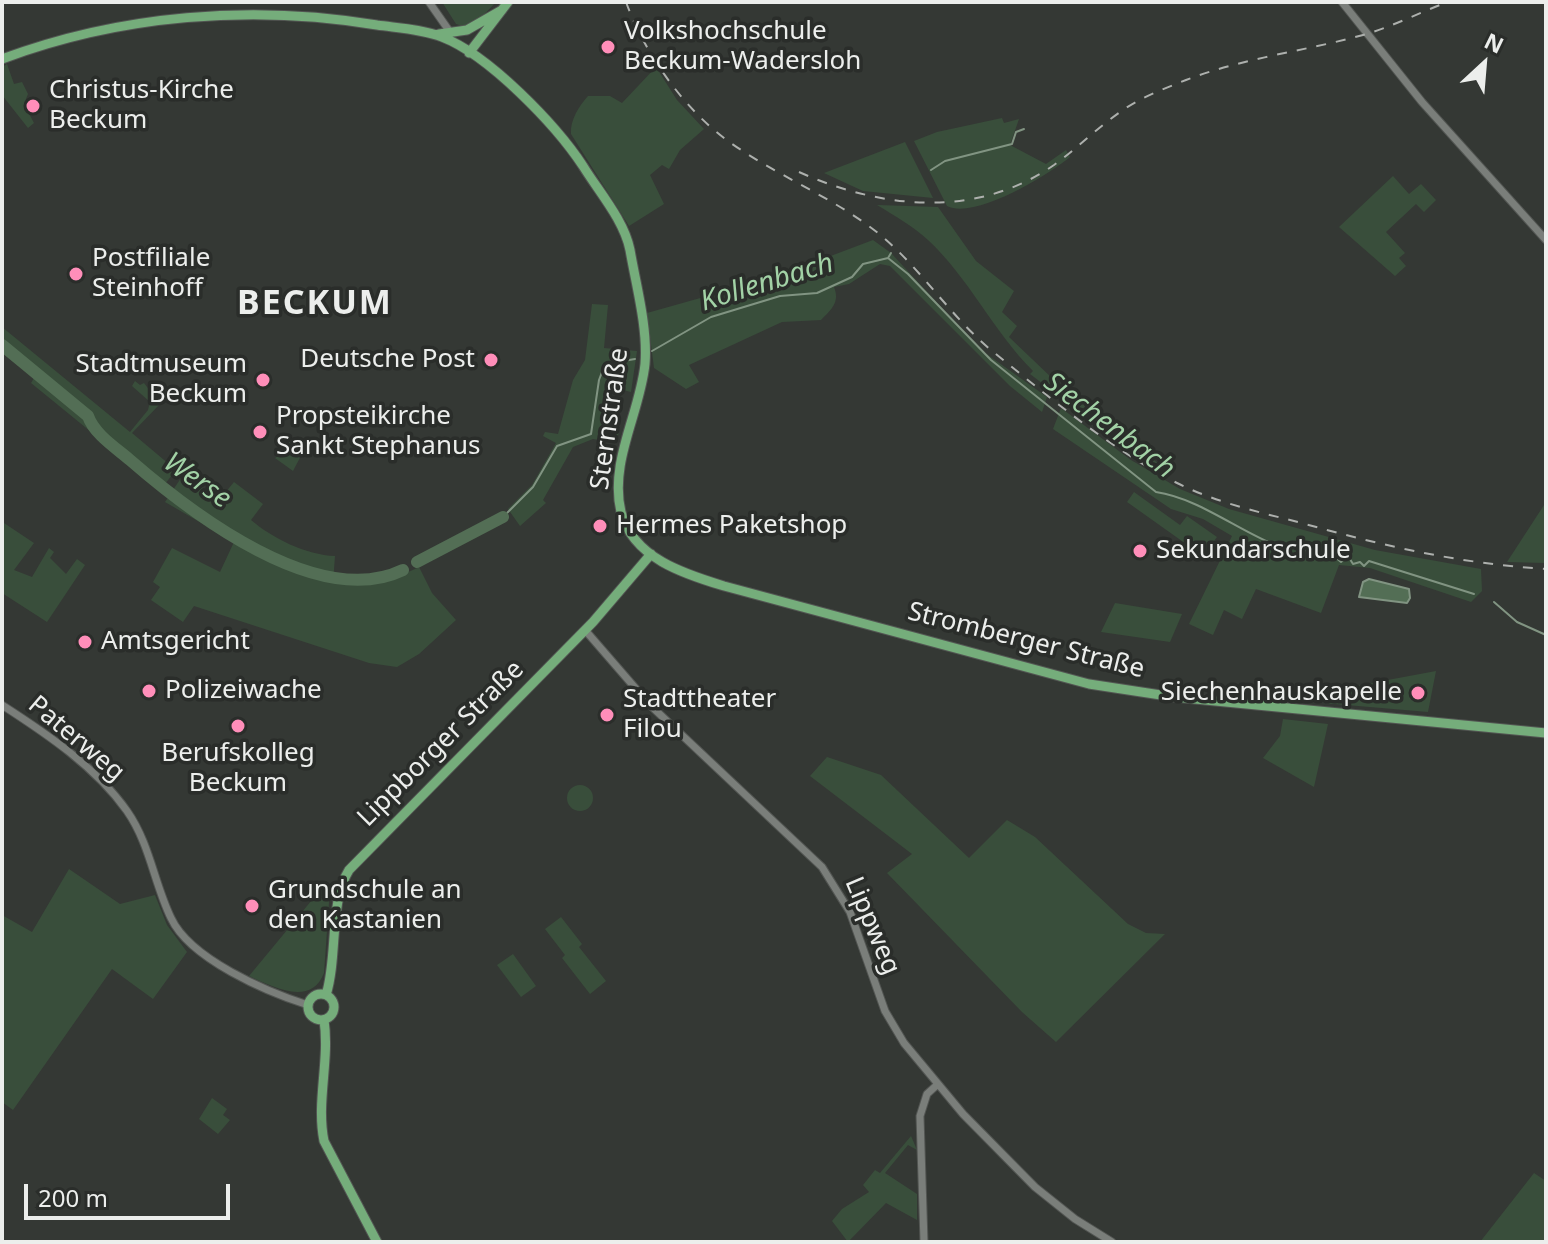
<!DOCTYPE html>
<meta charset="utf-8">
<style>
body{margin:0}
#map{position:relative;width:1548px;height:1244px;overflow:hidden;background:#343834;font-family:"Noto Sans",sans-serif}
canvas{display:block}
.frame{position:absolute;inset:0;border:4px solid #eceeec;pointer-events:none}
.north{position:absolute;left:1444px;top:24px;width:80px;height:80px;-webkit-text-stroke:6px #2a2d2a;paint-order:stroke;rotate:26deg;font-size:22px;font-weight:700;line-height:32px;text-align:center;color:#eceeec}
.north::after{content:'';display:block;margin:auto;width:28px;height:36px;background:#eceeec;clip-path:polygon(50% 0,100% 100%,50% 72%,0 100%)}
.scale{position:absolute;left:24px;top:1184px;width:206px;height:36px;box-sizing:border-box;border:4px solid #eceeec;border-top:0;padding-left:10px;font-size:24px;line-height:28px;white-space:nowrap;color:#eceeec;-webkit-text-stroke:6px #2a2d2a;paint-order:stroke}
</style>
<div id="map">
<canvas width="1548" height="1244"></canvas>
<div class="frame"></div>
<div class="north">N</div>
<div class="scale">200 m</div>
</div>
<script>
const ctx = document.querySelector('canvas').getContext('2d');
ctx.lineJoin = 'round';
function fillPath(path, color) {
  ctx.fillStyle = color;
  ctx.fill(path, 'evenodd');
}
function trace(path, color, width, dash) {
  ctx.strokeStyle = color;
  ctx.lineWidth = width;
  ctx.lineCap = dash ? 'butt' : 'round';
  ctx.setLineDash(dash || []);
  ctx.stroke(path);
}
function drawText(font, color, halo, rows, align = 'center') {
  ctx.font = font + ' "Noto Sans",sans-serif';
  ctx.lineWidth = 7;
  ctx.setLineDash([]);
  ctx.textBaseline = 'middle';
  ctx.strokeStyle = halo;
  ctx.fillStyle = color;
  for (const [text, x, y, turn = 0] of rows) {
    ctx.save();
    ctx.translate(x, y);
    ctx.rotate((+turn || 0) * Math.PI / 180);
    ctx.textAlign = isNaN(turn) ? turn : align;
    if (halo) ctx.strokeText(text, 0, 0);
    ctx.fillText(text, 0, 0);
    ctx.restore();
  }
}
fillPath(new Path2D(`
 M 442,2 L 496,2 L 478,21 L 466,27 L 456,24 Z
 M 7,64 L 14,84 L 22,82 L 28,94 L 24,104 L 34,123 L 28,128 L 2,95 L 2,67 Z
 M 656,67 L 677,100 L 704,129 L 680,150 L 669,169 L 662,165 L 650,175 L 664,204 L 629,226 L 571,134 C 570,120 579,106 588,96 L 610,96 L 622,103 Z
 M 1002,118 L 1004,123 L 1019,119 L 1010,145 L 1046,164 L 1066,150 L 1070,157 C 1048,175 975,220 947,206 L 914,141 L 937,132 Z
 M 905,142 L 933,198 L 863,191 L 824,173 Z
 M 1393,176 L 1409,194 L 1421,184 L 1436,200 L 1424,212 L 1416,204 L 1386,232 L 1405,253 L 1399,258 L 1406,266 L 1395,276 L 1339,227 Z
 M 877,205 L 938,207 L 976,261 L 1014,291 L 1002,312 L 1017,326 L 1009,337 L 1053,379 L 1051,390 L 1030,374 L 1033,371 C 993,331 969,278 928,240 C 913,226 895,216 877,205 Z
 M 873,240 L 891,253 L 981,350 L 1047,397 L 1042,412 L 1010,386 L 890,266 L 880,264 L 849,284 L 834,287 C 840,302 832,309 821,320 L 782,322 L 689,365 L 699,382 L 686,389 L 654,368 L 647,313 L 775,277 Z
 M 592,304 L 608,305 L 604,348 L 637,351 L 631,392 L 611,387 L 601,430 L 619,432 L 616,443 L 593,439 L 573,447 L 543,500 L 546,503 L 520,526 L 508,509 L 532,485 L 556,443 L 543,436 L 545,432 L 558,434 L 573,380 L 585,360 Z
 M 2,327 L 130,432 L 148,410 L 150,402 L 132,386 L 135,381 L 140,385 L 144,383 L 160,404 L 132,433 L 176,470 L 161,489 L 31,383 L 34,378 L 2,353 Z
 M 1070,387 L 1109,428 L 1165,468 L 1135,452 L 1064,400 Z
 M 1061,408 L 1131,460 L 1180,489 L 1229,509 L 1375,550 L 1481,569 L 1482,591 L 1471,602 L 1370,568 L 1339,565 L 1321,613 L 1256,589 L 1242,619 L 1224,610 L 1213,635 L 1189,624 L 1232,536 L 1203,519 L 1171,509 L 1053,429 Z
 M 290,440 L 303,452 L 293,471 L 275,458 L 283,453 Z
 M 183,475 L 220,499 L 234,482 L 263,504 L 251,520 C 272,538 306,555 335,556 L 333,583 C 363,582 392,581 419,567 L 432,593 L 456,620 L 419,654 L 397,667 L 369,663 L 194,606 L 183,622 L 151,600 L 160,587 L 153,582 L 172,548 L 220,572 L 234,542 L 165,502 Z
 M 1134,492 L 1180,525 L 1187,516 L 1217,537 L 1203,556 L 1127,502 Z
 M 1546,502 L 1546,563 L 1507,562 Z
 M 4,523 L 34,543 L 14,570 L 32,577 L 49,548 L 54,552 L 50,558 L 66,574 L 77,559 L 85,565 L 47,622 L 2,593 Z
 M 1115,603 L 1182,614 L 1170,642 L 1101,632 Z
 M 1436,671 L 1428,712 L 1323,703 L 1334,690 Z
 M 1283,719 L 1328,724 L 1314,787 L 1263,758 L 1280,736 Z
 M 827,757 L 881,775 L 969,858 L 1007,820 L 1035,837 L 1128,924 L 1146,933 L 1165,934 L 1056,1042 L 1022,1012 L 887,873 L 912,854 L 810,776 Z
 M567 798a13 13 0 1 1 26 0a13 13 0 1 1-26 0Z
 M 69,869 L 120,904 L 155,895 L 167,925 L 187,952 L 153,999 L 112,969 L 13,1110 L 2,1102 L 2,915 L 32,932 Z
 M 326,883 L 330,888 L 324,973 C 311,1007 273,987 249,976 Z
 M 561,917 L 582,944 L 579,947 L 606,981 L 590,994 L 562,958 L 565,955 L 545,929 Z
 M 513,954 L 536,986 L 521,997 L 497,965 Z
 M 212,1098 L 227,1109 L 223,1115 L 230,1120 L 218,1134 L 199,1119 Z
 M 911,1136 L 917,1150 L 908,1145 L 885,1173 L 917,1194 L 917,1220 L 886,1203 L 848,1242 L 832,1221 L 842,1209 L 869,1192 L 863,1185 L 875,1170 L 880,1173 Z
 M 1534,1173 L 1546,1181 L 1546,1242 L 1480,1242 Z`), '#394e3b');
const water = new Path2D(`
 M 1369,579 L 1409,589 L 1410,598 L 1407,603 L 1359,597 L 1363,582 Z`);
fillPath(water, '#536e55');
trace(water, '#819482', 2);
trace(new Path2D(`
 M 931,170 L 945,161 L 1012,144 L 1016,132 L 1024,129
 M 888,258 L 908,274 L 991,360 L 1156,492 C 1197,498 1236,529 1275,545 C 1285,549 1296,547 1305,550 C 1317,555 1321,561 1334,556 L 1341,562 L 1348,556 L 1353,564 L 1360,562 L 1364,566 L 1369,561 L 1474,594
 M 652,351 L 711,317 L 780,296 L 817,293 L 852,277 L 863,264 L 888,258 L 891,253
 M 503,517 L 533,487 L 557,446 L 591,434 L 599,380 L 605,364 L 635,359
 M 1494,602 L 1517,622 L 1546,635`), '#819482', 2);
trace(new Path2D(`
 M 2,345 L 88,416 C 94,434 116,448 130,460 C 191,513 318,611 403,570
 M 417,562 L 503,517`), '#536e55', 12);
const minor = new Path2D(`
 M 429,2 L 450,32
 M 1342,2 L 1422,102 L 1546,240
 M 585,630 L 650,705 L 822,867 L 850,912 L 885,1011 L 904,1043 L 963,1114 L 1035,1187 L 1075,1219 L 1112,1242
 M 2,705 C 47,734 96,767 127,811 C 150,844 154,883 171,918 C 190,959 267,992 308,1005
 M 924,1242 L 920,1116 L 927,1094 L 938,1084`);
const major = new Path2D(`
 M 439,34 L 467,30 L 502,10
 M 469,53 L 508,2
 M 2,59 C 120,15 252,4 377,25 C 398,28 422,29 442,37 C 489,55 556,125 583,166 C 599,192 624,220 630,250 C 636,285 648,328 645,364 C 640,413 609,462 621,512 C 633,558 684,574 724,586 L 1089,684 L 1174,697 L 1546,733
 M308 1007a13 13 0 1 1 26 0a13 13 0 1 1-26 0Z
 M 326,995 C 338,957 329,902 349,870 L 593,622 L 651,554
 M 324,1020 C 330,1060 316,1102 324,1141 L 377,1242`);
trace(minor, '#525552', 9);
trace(major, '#525552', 11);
trace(minor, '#7a7e7a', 7);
trace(major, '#75ad7b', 9);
trace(new Path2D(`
 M 626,2 C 644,52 682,106 724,138 C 772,174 830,195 878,233 C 920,267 949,315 991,350 C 1049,397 1110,449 1177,483 C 1215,502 1258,512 1298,522 C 1384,546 1456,563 1546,569
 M 799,172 C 882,209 976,219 1054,165 C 1079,147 1100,125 1126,108 C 1144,96 1166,88 1186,80 C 1243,58 1305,51 1363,35 C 1392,27 1420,12 1448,2`), '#adb0ad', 2, [10, 10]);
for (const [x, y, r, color] of [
 [608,47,8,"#ff8eb9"],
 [33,106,8,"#ff8eb9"],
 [76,274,8,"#ff8eb9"],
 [491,360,8,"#ff8eb9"],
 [263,380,8,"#ff8eb9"],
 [260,432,8,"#ff8eb9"],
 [600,526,8,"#ff8eb9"],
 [1140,551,8,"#ff8eb9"],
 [85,642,8,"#ff8eb9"],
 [149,691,8,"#ff8eb9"],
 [1418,693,8,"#ff8eb9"],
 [607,715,8,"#ff8eb9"],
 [238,726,8,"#ff8eb9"],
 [252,906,8,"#ff8eb9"]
]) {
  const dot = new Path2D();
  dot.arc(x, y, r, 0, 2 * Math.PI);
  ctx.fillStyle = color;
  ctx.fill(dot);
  trace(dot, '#2a2d2a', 3);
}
drawText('26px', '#eceeec', '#2a2d2a', [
 ["Volkshochschule",624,32],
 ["Beckum-Wadersloh",624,62],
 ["Christus-Kirche",49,91],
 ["Beckum",49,121],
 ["Postfiliale",92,259],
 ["Steinhoff",92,289],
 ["Deutsche Post",475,360,"right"],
 ["Stadtmuseum",247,365,"right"],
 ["Beckum",247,395,"right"],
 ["Propsteikirche",276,417],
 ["Sankt Stephanus",276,447],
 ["Hermes Paketshop",616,526],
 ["Sekundarschule",1156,551],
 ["Amtsgericht",101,642],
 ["Polizeiwache",165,691],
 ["Siechenhauskapelle",1402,693,"right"],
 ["Stadttheater",623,700],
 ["Filou",623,730],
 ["Berufskolleg",238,754,"center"],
 ["Beckum",238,784,"center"],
 ["Grundschule an",268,891],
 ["den Kastanien",268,921]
], 'left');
drawText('26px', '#eceeec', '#2a2d2a', [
 ["Sternstraße",610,419,-82],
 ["Stromberger Straße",1026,641,14],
 ["Paterweg",76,739,40],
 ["Lippborger Straße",441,744,-45],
 ["Lippweg",872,926,67]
]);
drawText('italic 28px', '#a2d2a6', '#2a2d2a', [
 ["Kollenbach",767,283,-17],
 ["Siechenbach",1109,426,37],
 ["Werse",197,481,35]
]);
ctx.letterSpacing = '2px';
drawText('bold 34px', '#eceeec', '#2a2d2a', [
 ["BECKUM",315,304]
]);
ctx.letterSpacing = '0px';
</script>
